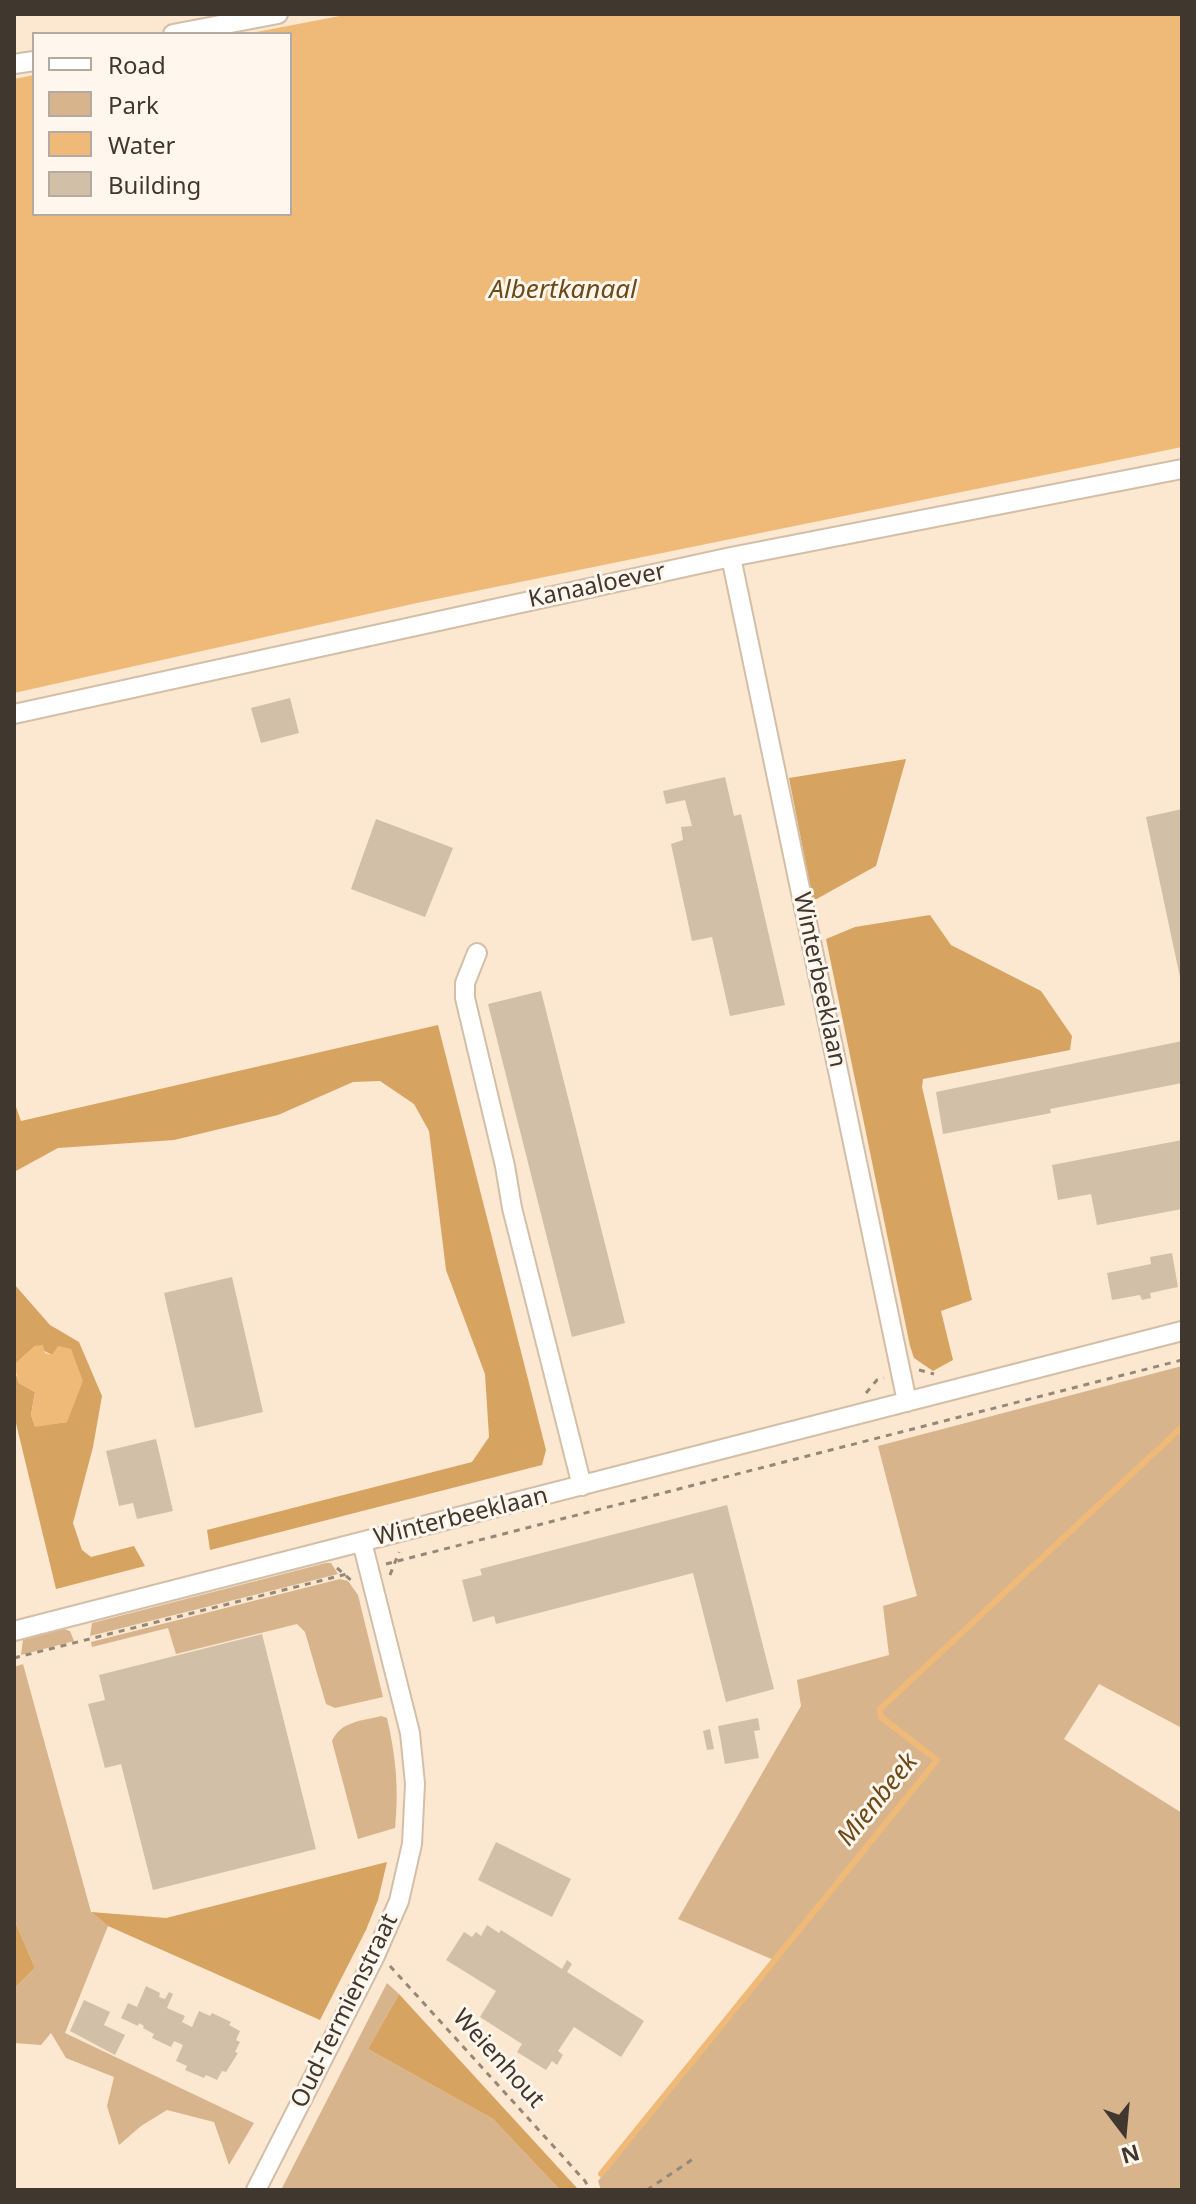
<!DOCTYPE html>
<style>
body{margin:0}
#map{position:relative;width:1196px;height:2204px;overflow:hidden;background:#fce7d0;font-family:"Noto Sans",sans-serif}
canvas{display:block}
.frame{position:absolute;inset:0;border:16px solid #40382f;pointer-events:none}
.legend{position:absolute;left:32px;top:32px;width:260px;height:184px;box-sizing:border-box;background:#fff7ed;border:2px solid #b3aba1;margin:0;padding:10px 14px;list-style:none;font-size:24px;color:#40382f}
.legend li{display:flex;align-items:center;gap:16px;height:40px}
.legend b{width:40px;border:2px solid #b3aba1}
.north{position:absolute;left:1084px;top:2092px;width:80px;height:80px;-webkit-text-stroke:6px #fff7ed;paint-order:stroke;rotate:164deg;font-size:22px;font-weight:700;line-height:32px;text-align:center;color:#40382f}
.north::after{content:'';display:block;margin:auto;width:28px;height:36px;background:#40382f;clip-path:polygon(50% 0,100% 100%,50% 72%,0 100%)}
</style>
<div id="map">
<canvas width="1196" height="2204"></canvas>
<div class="frame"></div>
<ul class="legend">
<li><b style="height:10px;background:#fff"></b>Road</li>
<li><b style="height:22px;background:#d7b48b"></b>Park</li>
<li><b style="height:22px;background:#efba78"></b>Water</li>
<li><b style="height:22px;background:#d2bfa8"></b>Building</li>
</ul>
<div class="north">N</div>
</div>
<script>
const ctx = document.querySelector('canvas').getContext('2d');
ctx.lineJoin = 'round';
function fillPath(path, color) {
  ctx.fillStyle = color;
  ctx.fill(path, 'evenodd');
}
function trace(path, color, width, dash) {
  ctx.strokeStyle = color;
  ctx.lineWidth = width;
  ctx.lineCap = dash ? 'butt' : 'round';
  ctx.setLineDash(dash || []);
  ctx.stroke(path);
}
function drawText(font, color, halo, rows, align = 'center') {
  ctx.font = font + ' "Noto Sans",sans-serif';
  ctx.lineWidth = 6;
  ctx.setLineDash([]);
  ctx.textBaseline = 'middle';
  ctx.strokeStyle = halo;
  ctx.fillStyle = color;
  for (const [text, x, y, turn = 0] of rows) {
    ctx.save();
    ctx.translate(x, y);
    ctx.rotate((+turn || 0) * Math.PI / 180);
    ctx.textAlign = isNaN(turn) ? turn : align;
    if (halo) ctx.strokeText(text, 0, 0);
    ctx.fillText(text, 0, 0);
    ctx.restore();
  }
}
fillPath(new Path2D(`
 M 1182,1366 L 1182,1724 L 1180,1727 L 1099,1684 L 1064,1739 L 1182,1813 L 1182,2190 L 601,2190 L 598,2181 L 776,1961 L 678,1919 L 801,1706 L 797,1680 L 889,1655 L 883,1606 L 917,1596 L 878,1446 Z
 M 326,1563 L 331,1563 L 338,1574 L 90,1636 L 92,1623 Z
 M 340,1579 L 348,1581 L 358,1595 L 383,1697 L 335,1708 L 326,1704 L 305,1632 L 297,1624 L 176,1654 L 168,1628 L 92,1647 L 91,1642 Z
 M 64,1629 L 70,1631 L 74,1641 L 21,1655 L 23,1640 Z
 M 23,1664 L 91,1912 L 108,1926 L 65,2033 L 254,2123 L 229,2165 L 214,2122 L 167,2110 L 141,2126 L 119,2145 L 107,2106 L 114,2077 L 66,2058 L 51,2033 L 41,2045 L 14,2043 L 14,1989 L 35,1968 L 14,1919 L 14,1667 Z
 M 381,1716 L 387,1718 C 396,1757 399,1789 395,1828 L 358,1839 L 332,1741 C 341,1721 362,1721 381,1716 Z
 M 387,1983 L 399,1994 L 368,2049 L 493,2119 L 560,2190 L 281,2190 Z`), '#d7b48b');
fillPath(new Path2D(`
 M 906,759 L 876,866 L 813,901 L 789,778 Z
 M 930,915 L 951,945 L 1041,991 L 1072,1036 L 1070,1050 L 923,1079 L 922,1087 L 972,1300 L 941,1311 L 953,1360 L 933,1371 L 914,1358 L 910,1346 L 826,939 L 855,927 Z
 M 438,1025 L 546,1450 L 542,1465 L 210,1550 L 207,1530 L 472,1462 L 489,1437 L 485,1374 L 446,1270 L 429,1131 L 414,1104 L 380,1081 L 353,1082 L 278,1115 L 174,1140 L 58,1148 L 14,1172 L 14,1101 L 21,1121 Z
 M 14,1284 L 50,1325 L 79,1342 L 102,1396 L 93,1447 L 73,1523 L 82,1550 L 91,1557 L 134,1546 L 145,1566 L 56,1589 L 14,1415 L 14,1369 L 19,1383 L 35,1392 L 31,1415 L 35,1426 L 67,1422 L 52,1355 L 35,1346 L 14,1365 Z
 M 387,1862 L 378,1900 L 366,1930 L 320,2020 L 108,1926 L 91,1912 L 166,1918 Z
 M 14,1919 L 35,1968 L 14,1989 Z
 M 399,1994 L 577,2188 L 578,2190 L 560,2190 L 493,2119 L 368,2049 Z`), '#d7a361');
fillPath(new Path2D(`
 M 350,14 L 1182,14 L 1182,447 L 417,603 L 14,693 L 14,79 L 34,75 L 34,214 L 290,214 L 290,34 L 246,34 Z
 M 43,1345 L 45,1353 L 52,1355 L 58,1346 L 71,1349 L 83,1381 L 67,1422 L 35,1427 L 31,1415 L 35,1392 L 19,1383 L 14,1365 L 35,1346 Z`), '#efba78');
trace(new Path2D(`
 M 601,2174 L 937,1760 L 881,1717 L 880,1709 L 1182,1427`), '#efba78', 6);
fillPath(new Path2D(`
 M 290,698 L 299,733 L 261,743 L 251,708 Z
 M 725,777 L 734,816 L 741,814 L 785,1005 L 730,1016 L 712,937 L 692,941 L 671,844 L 683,840 L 681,827 L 692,826 L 685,800 L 666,804 L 663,791 Z
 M 1182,809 L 1182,982 L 1181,982 L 1146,817 Z
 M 376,819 L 453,848 L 425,917 L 351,889 Z
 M 541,991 L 625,1323 L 572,1337 L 488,1004 Z
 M 1182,1041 L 1182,1083 L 1050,1109 L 1051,1113 L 943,1134 L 936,1092 Z
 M 1182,1140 L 1182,1209 L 1097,1225 L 1091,1194 L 1058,1200 L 1052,1165 Z
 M 1172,1253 L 1178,1287 L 1150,1293 L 1151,1298 L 1142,1300 L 1140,1295 L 1112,1300 L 1107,1273 L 1151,1264 L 1150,1257 Z
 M 232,1277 L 263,1412 L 195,1428 L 164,1293 Z
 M 156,1439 L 173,1511 L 137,1519 L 133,1503 L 119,1506 L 106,1451 Z
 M 727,1505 L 774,1689 L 726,1702 L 693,1573 L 496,1624 L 494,1616 L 473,1622 L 462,1580 L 482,1575 L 480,1569 Z
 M 262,1634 L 316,1849 L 153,1890 L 121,1764 L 105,1768 L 88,1704 L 105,1700 L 99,1675 Z
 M 758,1718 L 760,1730 L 754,1731 L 759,1758 L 725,1764 L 718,1726 Z
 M 710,1729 L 714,1749 L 707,1750 L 703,1731 Z
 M 496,1842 L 571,1879 L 552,1917 L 478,1880 Z
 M 487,1925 L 499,1933 L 501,1930 L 562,1969 L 567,1960 L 572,1964 L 567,1972 L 644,2021 L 621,2057 L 574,2027 L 558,2051 L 563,2055 L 557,2065 L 552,2061 L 546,2070 L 517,2052 L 522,2044 L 480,2017 L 496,1991 L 446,1960 L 464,1932 L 472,1937 L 476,1932 L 481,1936 Z
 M 146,1986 L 160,1993 L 159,1997 L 165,1999 L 169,1992 L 173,1994 L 167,2008 L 185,2016 L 182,2022 L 192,2027 L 199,2011 L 210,2016 L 212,2013 L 231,2022 L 229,2025 L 240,2031 L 236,2040 L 240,2042 L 235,2052 L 238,2053 L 226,2072 L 222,2071 L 217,2080 L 206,2075 L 204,2078 L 185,2070 L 187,2066 L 176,2061 L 183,2045 L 174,2041 L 171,2047 L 152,2038 L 154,2034 L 143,2028 L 144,2026 L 139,2023 L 138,2026 L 121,2018 L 128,2003 L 137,2007 Z
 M 84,2000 L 110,2012 L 104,2025 L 125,2035 L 115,2055 L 70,2031 Z`), '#d2bfa8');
const minor = new Path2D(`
 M 173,34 L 278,14
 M 14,64 L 34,61
 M 731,557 L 907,1402
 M 14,714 L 731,557 L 1182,469
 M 477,953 L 465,983 L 465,998 L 505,1166 L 512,1208 L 582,1486
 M 14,1631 L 1182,1331
 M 256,2190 L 374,1958 L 399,1901 L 412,1844 L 415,1784 L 410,1733 L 362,1542`);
trace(minor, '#d3bfa8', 22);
trace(new Path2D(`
 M 919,1370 L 934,1374
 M 866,1393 L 877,1380 L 884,1378
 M 386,1564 L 1182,1360
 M 337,1568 L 352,1581
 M 390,1575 L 399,1552
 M 14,1658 L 351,1573
 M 390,1966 L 585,2181 L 590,2190
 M 647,2190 L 693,2159`), '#968879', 3, [6, 6]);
trace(minor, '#fff', 18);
drawText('24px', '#40382f', '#fff7ed', [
 ["Kanaaloever",597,586,-12],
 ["Winterbeeklaan",819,980,78],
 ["Winterbeeklaan",461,1517,-14],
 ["Oud-Termienstraat",345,2011,-64],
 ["Weienhout",498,2059,48]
]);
drawText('italic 26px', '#6e4a19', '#fff7ed', [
 ["Albertkanaal",563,291],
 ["Mienbeek",878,1800,-51]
]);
</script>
